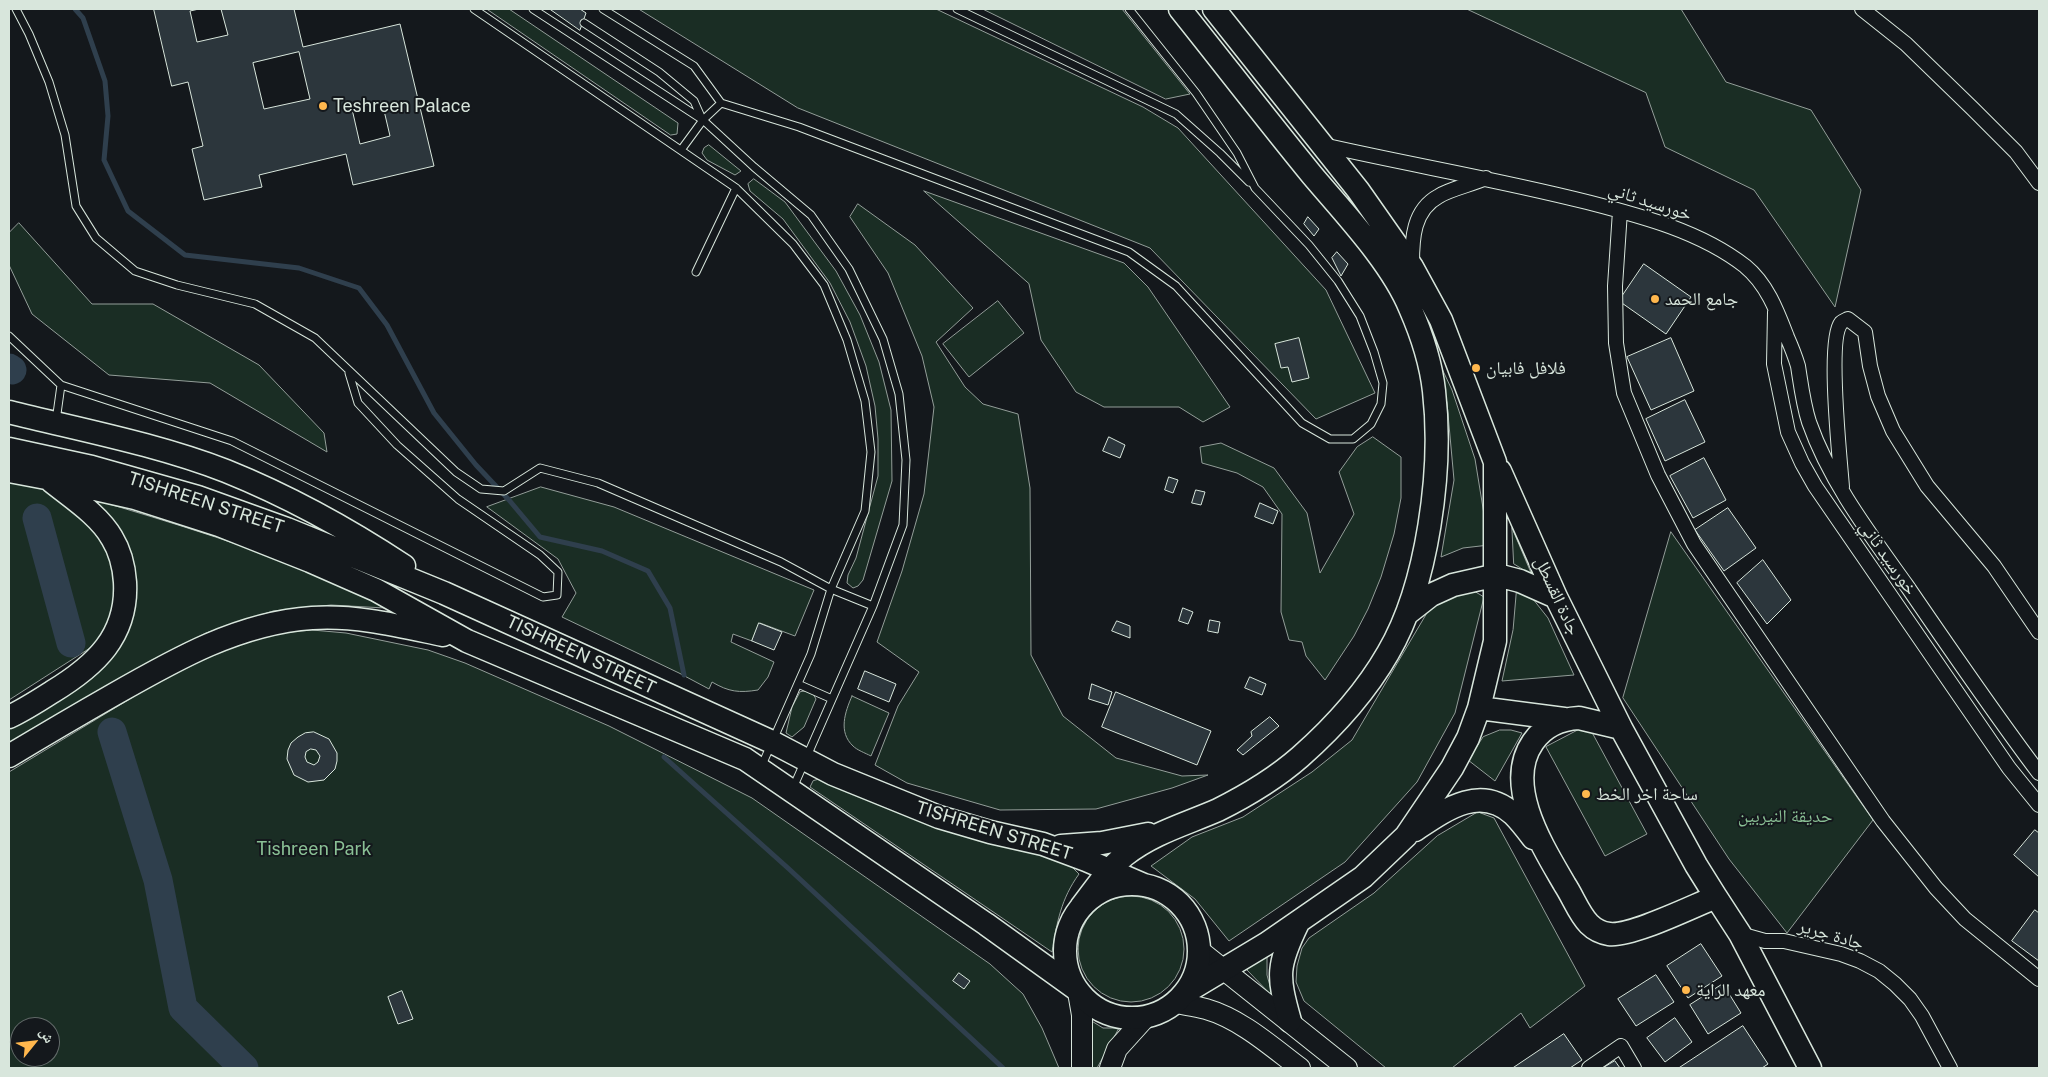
<!DOCTYPE html>
<meta charset="utf-8">
<style>
body{margin:0}
#map{position:relative;width:2048px;height:1077px;overflow:hidden;background:#14181c;font-family:"Public Sans","Noto Naskh Arabic",sans-serif}
canvas{display:block}
.frame{position:absolute;inset:0;border:10px solid #d8e6dc;pointer-events:none}
.north{position:absolute;left:10px;top:1017px;width:50px;height:50px;box-sizing:border-box;background:#14181c;border:1px solid #626a69;border-radius:50%;rotate:61deg;font-size:14px;font-weight:700;line-height:20px;text-align:center;color:#d8e6dc}
.north::after{content:'';display:block;margin:auto;width:18px;height:22px;background:#ffb74d;clip-path:polygon(50% 0,100% 100%,50% 72%,0 100%)}
</style>
<div id="map">
<canvas width="2048" height="1077"></canvas>
<div class="frame"></div>
<div class="north">ش</div>
</div>
<script>
const ctx = document.querySelector('canvas').getContext('2d');
ctx.lineJoin = 'round';
function fillPath(path, color) {
  ctx.fillStyle = color;
  ctx.fill(path, 'evenodd');
}
function trace(path, color, width, dash) {
  ctx.strokeStyle = color;
  ctx.lineWidth = width;
  ctx.lineCap = dash ? 'butt' : 'round';
  ctx.setLineDash(dash || []);
  ctx.stroke(path);
}
function drawText(font, color, halo, rows, align = 'center') {
  ctx.font = font + ' "Public Sans","Noto Naskh Arabic",sans-serif';
  ctx.lineWidth = 4;
  ctx.setLineDash([]);
  ctx.textBaseline = 'middle';
  ctx.strokeStyle = halo;
  ctx.fillStyle = color;
  for (const [text, x, y, turn = 0] of rows) {
    ctx.save();
    ctx.translate(x, y);
    ctx.rotate((+turn || 0) * Math.PI / 180);
    ctx.textAlign = isNaN(turn) ? turn : align;
    if (halo) ctx.strokeText(text, 0, 0);
    ctx.fillText(text, 0, 0);
    ctx.restore();
  }
}
const green = new Path2D(`
 M 487,9 L 509,9 L 678,123 L 677,134 L 671,135 Z
 M 639,9 L 936,9 L 1143,107 L 1178,128 L 1326,290 L 1375,393 L 1316,419 L 1150,248 L 798,108 Z
 M 983,9 L 1122,9 L 1190,94 L 1166,99 Z
 M 1467,9 L 1681,9 L 1726,82 L 1811,110 L 1861,190 L 1835,307 L 1754,190 L 1665,147 L 1646,93 Z
 M 709,145 L 741,171 L 735,175 L 707,160 L 702,153 L 704,148 Z
 M 754,179 L 785,202 L 836,271 L 860,315 L 879,362 L 891,410 L 892,481 L 863,580 L 858,586 L 853,588 L 847,583 L 848,575 L 856,558 L 878,476 L 878,439 L 875,406 L 866,366 L 850,322 L 830,283 L 783,219 L 750,191 L 748,184 Z
 M 924,191 L 1124,263 L 1148,287 L 1230,407 L 1203,422 L 1179,407 L 1104,407 L 1076,392 L 1041,340 L 1029,284 Z
 M 858,204 L 915,245 L 973,308 L 936,342 L 965,387 L 983,404 L 1018,414 L 1030,488 L 1031,655 L 1063,716 L 1116,758 L 1182,776 L 1208,775 L 1172,788 L 1096,809 L 1000,810 L 907,783 L 875,765 L 898,706 L 919,672 L 877,642 L 902,571 L 924,494 L 934,407 L 922,356 L 888,273 L 850,217 Z
 M 19,223 L 92,304 L 153,304 L 259,365 L 324,433 L 327,452 L 210,383 L 109,375 L 32,314 L 9,265 L 9,233 Z
 M 998,301 L 1024,333 L 969,377 L 943,344 Z
 M 1436,356 L 1452,390 L 1475,459 L 1489,545 L 1463,548 L 1441,557 L 1454,480 L 1447,403 Z
 M 1373,437 L 1401,457 L 1401,498 L 1394,534 L 1381,577 L 1368,609 L 1354,636 L 1325,680 L 1306,656 L 1302,642 L 1289,640 L 1281,612 L 1282,514 L 1263,487 L 1237,473 L 1202,463 L 1200,447 L 1221,443 L 1274,468 L 1307,513 L 1320,573 L 1354,514 L 1339,472 L 1357,447 Z
 M 9,481 L 35,485 L 79,508 L 112,557 L 117,592 L 111,614 L 102,634 L 90,648 L 9,700 Z
 M 541,487 L 614,507 L 814,590 L 795,636 L 760,623 L 752,641 L 733,634 L 731,642 L 774,662 L 768,677 L 758,690 C 739,693 729,692 712,682 L 709,689 L 679,673 L 562,617 L 576,593 L 558,559 L 487,507 Z
 M 89,498 C 173,523 257,548 338,583 C 354,590 369,600 385,608 L 331,605 L 273,611 L 206,633 L 129,673 L 9,745 L 9,722 L 79,685 L 135,584 Z
 M 1512,528 L 1532,575 L 1514,564 Z
 M 1671,532 L 1873,820 L 1787,933 L 1729,859 L 1623,698 Z
 M 1469,588 L 1484,597 L 1455,713 L 1417,782 L 1345,862 L 1229,941 L 1195,899 L 1151,866 L 1192,837 L 1243,817 L 1312,772 L 1352,740 L 1431,606 Z
 M 1517,588 L 1533,599 L 1548,618 L 1574,675 L 1502,681 L 1513,630 Z
 M 312,630 L 346,633 L 428,650 L 465,663 L 609,726 L 752,798 L 990,964 L 1023,994 L 1042,1028 L 1059,1068 L 9,1068 L 9,772 L 176,671 L 228,648 L 269,634 ZM 20,1027 L 50,1027 L 50,1057 L 20,1057 Z
 M 807,691 L 813,694 L 816,699 L 804,727 L 792,737 L 786,733 L 792,707 L 800,692 Z
 M 852,696 L 889,713 L 871,756 C 865,753 857,750 853,746 C 838,732 845,712 852,696 Z
 M 1588,725 L 1647,834 L 1605,856 L 1546,747 Z
 M 1500,730 L 1511,730 L 1522,733 L 1495,781 L 1468,760 L 1483,737 Z
 M 820,779 L 1070,865 L 1079,874 C 1061,899 1057,922 1052,952 L 810,787 L 813,781 Z
 M 1478,812 L 1494,818 L 1585,986 L 1530,1028 L 1521,1013 L 1452,1068 L 1386,1068 L 1304,1001 L 1296,982 L 1297,966 L 1302,948 L 1309,938 L 1374,893 L 1437,836 Z
 M1078 949a53 53 0 1 1 106 0a53 53 0 1 1-106 0Z
 M 1267,954 L 1267,975 L 1273,997 L 1247,970 Z
 M 1090,1020 L 1103,1028 L 1119,1028 L 1097,1068 L 1093,1068 Z`);
fillPath(green, '#1a2d24');
trace(green, '#939e99', 1);
trace(new Path2D(`
 M 75,9 L 83,18 L 105,81 L 108,116 L 104,160 L 128,211 L 185,255 L 299,268 L 359,288 L 387,325 L 434,413 L 476,465 L 509,500 L 540,537 L 602,551 L 648,571 L 670,608 L 684,675
 M 664,757 L 789,869 L 1003,1068`), '#2f3f4d', 5);
trace(new Path2D(`
 M 9,368 L 12,370
 M 37,518 L 71,643
 M 112,732 L 158,880 L 183,1008 L 244,1068`), '#2f3f4d', 29);
const building = new Path2D(`
 M 154,9 L 199,9 L 190,11 L 197,42 L 228,35 L 221,9 L 294,9 L 303,47 L 400,24 L 434,166 L 353,185 L 346,154 L 259,175 L 262,187 L 204,200 L 192,149 L 203,146 L 188,82 L 172,86 ZM 299,52 L 310,99 L 264,109 L 253,63 ZM 382,102 L 390,136 L 360,144 L 352,109 Z
 M 550,9 L 580,9 L 586,13 L 580,30 Z
 M 1308,217 L 1319,229 L 1314,236 L 1304,224 Z
 M 1337,252 L 1348,264 L 1341,276 L 1332,258 Z
 M 1644,264 L 1691,297 L 1666,334 L 1619,301 Z
 M 1299,338 L 1309,378 L 1292,382 L 1288,367 L 1281,368 L 1275,344 Z
 M 1671,338 L 1694,391 L 1651,410 L 1627,357 Z
 M 1685,400 L 1705,442 L 1665,461 L 1646,419 Z
 M 1109,437 L 1125,445 L 1120,458 L 1103,451 Z
 M 1704,458 L 1726,500 L 1693,518 L 1670,476 Z
 M 1169,477 L 1178,480 L 1173,493 L 1165,490 Z
 M 1196,490 L 1205,492 L 1201,505 L 1192,503 Z
 M 1260,503 L 1278,511 L 1273,524 L 1255,517 Z
 M 1728,508 L 1756,548 L 1724,571 L 1695,530 Z
 M 1763,560 L 1791,600 L 1767,624 L 1737,583 Z
 M 1183,608 L 1193,612 L 1188,624 L 1179,621 Z
 M 1210,620 L 1220,622 L 1218,633 L 1208,631 Z
 M 1117,621 L 1130,626 L 1130,638 L 1112,631 Z
 M 759,623 L 782,632 L 774,650 L 752,641 Z
 M 865,671 L 896,684 L 889,702 L 858,689 Z
 M 1250,677 L 1266,684 L 1262,695 L 1245,688 Z
 M 1092,684 L 1112,692 L 1108,705 L 1089,699 Z
 M 1116,692 L 1211,731 L 1197,765 L 1102,727 Z
 M 1270,717 L 1279,726 L 1243,755 L 1237,750 L 1252,736 L 1251,732 Z
 M 314,732 L 329,739 L 337,753 L 337,761 L 335,769 L 324,780 L 308,782 L 294,775 L 287,759 L 288,750 L 291,743 L 298,737 L 305,733 ZM 311,749 L 316,750 L 320,756 L 318,762 L 314,765 L 307,762 L 305,757 L 306,752 Z
 M 2035,830 L 2039,833 L 2039,877 L 2014,855 Z
 M 2035,910 L 2039,913 L 2039,961 L 2012,941 Z
 M 1701,944 L 1722,976 L 1688,998 L 1667,966 Z
 M 959,973 L 970,981 L 964,989 L 953,981 Z
 M 1656,975 L 1674,1002 L 1636,1026 L 1618,999 Z
 M 1723,984 L 1741,1013 L 1708,1034 L 1690,1005 Z
 M 402,991 L 413,1019 L 398,1024 L 388,997 Z
 M 1675,1018 L 1692,1042 L 1665,1062 L 1647,1038 Z
 M 1743,1026 L 1768,1064 L 1762,1068 L 1679,1068 Z
 M 1564,1034 L 1582,1060 L 1570,1068 L 1513,1068 Z
 M 1615,1061 L 1620,1068 L 1603,1068 Z`);
fillPath(building, '#2c363c');
trace(building, '#d8e6dc', 1);
const lane = new Path2D(`
 M 16,9 L 29,34 L 49,82 L 65,135 L 76,206 L 96,238 L 135,271 L 177,285 L 255,304 L 315,338 L 456,472 L 481,489 L 504,491 L 540,468 L 598,483 L 781,562 L 831,589 L 873,606
 M 474,9 L 736,188 L 793,244 L 824,285 L 847,340 L 865,401 L 871,452 L 865,511 L 831,589 L 811,654 L 762,765
 M 533,9 L 703,120 L 754,167 L 811,215 L 849,269 L 883,339 L 899,394 L 906,460 L 903,525 L 873,606 L 793,788
 M 603,9 L 694,66 L 721,103 L 799,127 L 1129,252 L 1176,286 L 1302,423 L 1330,439 L 1353,439 L 1371,424 L 1381,404 L 1383,383 L 1374,352 L 1360,316 L 1338,281 L 1309,245 L 1255,188 L 1237,153 L 1196,93 L 1129,9
 M 957,9 L 1176,114 L 1220,153 L 1249,182
 M 584,23 L 659,72 L 694,101 L 702,119
 M 681,150 L 703,120 L 721,103
 M 696,272 L 736,188
 M 9,336 L 61,385 L 232,441 L 543,597 L 557,595 L 558,572 L 540,555 L 458,499 L 397,445 L 358,403 L 349,373
 M 56,421 L 61,385
 M 798,684 L 832,699`);
const street = new Path2D(`
 M 1862,9 L 1906,44 L 1973,109 L 2016,152 L 2039,183
 M 1323,145 C 1411,165 1500,180 1587,202 C 1641,216 1700,231 1745,266 C 1767,284 1777,311 1787,337 C 1791,346 1795,356 1798,366 C 1801,385 1803,403 1809,422 C 1830,482 1870,534 1907,586 C 1950,649 1993,712 2039,773
 M 1620,211 L 1615,286 L 1616,343 L 1624,393 L 1658,475 L 1694,544 L 1883,821 L 1936,888 L 1965,919 L 2039,979
 M 1412,264 C 1412,239 1413,210 1439,196 C 1450,189 1473,184 1486,178
 M 1775,312 L 1774,364 L 1788,432 L 1802,463 L 1815,486 L 2009,768 L 2039,805
 M 1842,487 C 1840,460 1827,340 1841,323 C 1843,321 1846,320 1848,319 L 1865,332 L 1870,366 L 1878,396 L 1893,431 L 1927,486 L 1994,566 L 2039,632
 M 1740,934 L 1765,941 L 1784,941 L 1841,954 L 1860,961 L 1879,971 L 1895,984 L 1910,999 L 1922,1016 L 1950,1068
 M 1589,1068 L 1621,1046 L 1634,1068`);
const secondary = new Path2D(`
 M 1199,950 L 1347,1068
 M 1078,992 L 1082,1015 L 1082,1068
 M 1176,1003 C 1186,1005 1196,1006 1206,1009 C 1241,1019 1272,1047 1300,1068
 M 1110,1068 L 1117,1049 L 1145,1018`);
const primary = new Path2D(`
 M 9,412 C 81,430 156,444 226,471 C 288,496 348,529 404,566
 M 9,449 L 92,467 L 198,497 L 287,529 L 444,593 L 772,742 L 833,774 L 939,817 L 990,832 L 1043,844 L 1086,860 L 1144,885
 M 9,471 L 46,478 L 135,498 L 219,525 L 310,561 L 376,590 L 467,641 L 745,759 L 986,924 L 1075,988
 M 1500,471 L 1556,597 L 1621,728
 M 1408,613 L 1431,595 L 1453,585 L 1497,575 L 1520,581 L 1556,597
 M 1479,708 L 1564,719
 M 9,717 C 24,710 38,701 52,692 C 95,666 128,636 125,582 C 124,567 120,551 112,538 C 99,515 72,498 51,481
 M 1579,718 L 1621,728 L 1696,865 L 1716,897 C 1693,906 1631,937 1609,934 C 1602,933 1594,929 1589,924 C 1579,914 1573,897 1565,885 C 1543,847 1503,785 1533,742 C 1544,726 1560,719 1579,718 Z
 M 9,756 C 44,735 78,715 113,695 C 176,659 239,623 312,618 C 357,615 400,626 443,635
 M 1415,830 C 1445,810 1480,784 1513,814 C 1520,821 1527,830 1533,838
 M 1061,846 L 1102,843 L 1148,834
 M1065 951a67 67 0 1 1 134 0a67 67 0 1 1-134 0Z
 M 1716,897 L 1740,934 L 1810,1068
 M 1081,907 C 1095,889 1107,870 1125,855 C 1153,833 1186,824 1218,810 C 1246,796 1276,778 1300,757 C 1334,727 1365,693 1388,653 C 1428,585 1443,469 1434,391 C 1431,364 1421,333 1410,308 C 1391,262 1344,213 1312,175 C 1267,120 1224,64 1180,9
 M 1186,992 L 1266,944 L 1363,877 L 1406,836 L 1452,768 L 1468,738 L 1479,708 L 1495,641 L 1495,462 L 1441,320 L 1412,267 L 1358,190 L 1214,9
 M 1290,1021 C 1277,975 1277,966 1298,923`);
trace(lane, '#d8e6dc', 9);
trace(street, '#d8e6dc', 16);
trace(secondary, '#d8e6dc', 22);
trace(primary, '#d8e6dc', 25);
trace(lane, '#14181c', 7);
trace(street, '#14181c', 14);
trace(secondary, '#14181c', 20);
trace(primary, '#14181c', 22);
for (const [x, y, r, color] of [
 [323,106,5,"#ffb74d"],
 [1655,299,5,"#ffb74d"],
 [1476,368,5,"#ffb74d"],
 [1586,794,5,"#ffb74d"],
 [1686,990,5,"#ffb74d"]
]) {
  const dot = new Path2D();
  dot.arc(x, y, r, 0, 2 * Math.PI);
  ctx.fillStyle = color;
  ctx.fill(dot);
  trace(dot, '#14181c', 2);
}
drawText('18px', '#d8e6dc', '#14181c', [
 ["Teshreen Palace",333,106],
 ["جامع الحمد",1665,299],
 ["فلافل فابيان",1486,368],
 ["ساحة اخر الخط",1596,794],
 ["معهد الراية",1696,990]
], 'left');
drawText('18px', '#d8e6dc', '#14181c', [
 ["خورسيد ثاني",1650,202,18],
 ["TISHREEN STREET",206,503,18],
 ["خورسيد ثاني",1888,558,55],
 ["جادة القسطل",1557,596,65],
 ["TISHREEN STREET",581,655,25],
 ["TISHREEN STREET",994,831,17],
 ["جادة جرير",1831,935,16]
]);
drawText('18px', '#8ac095', '#14181c', [
 ["حديقة النيربين",1785,816],
 ["Tishreen Park",314,849]
]);
</script>
